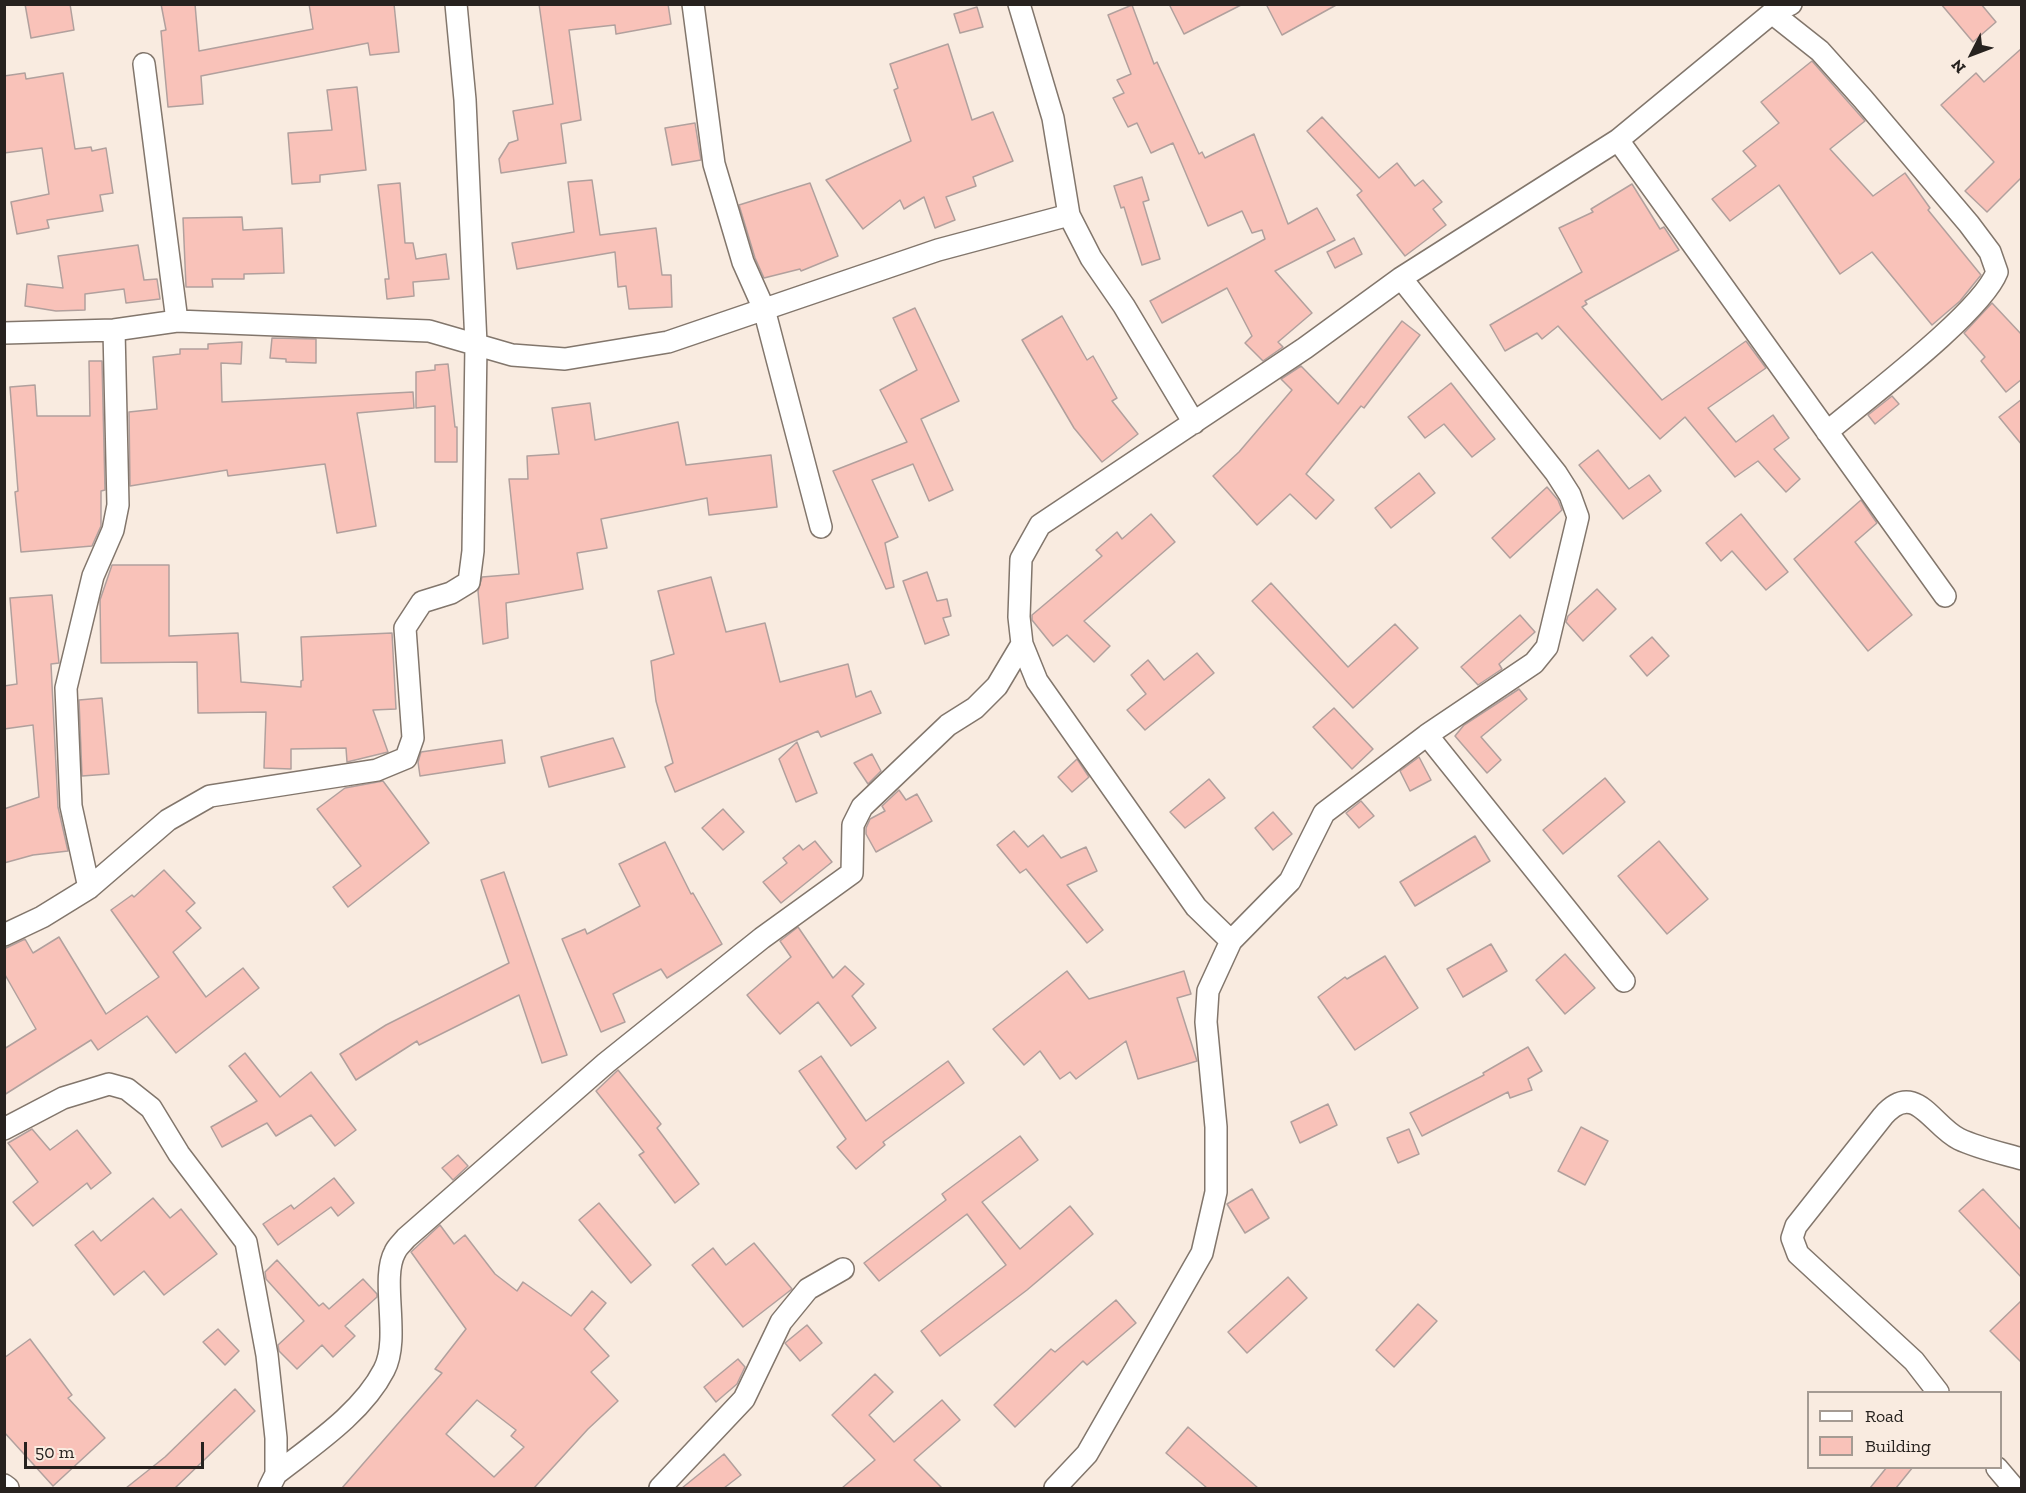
<!DOCTYPE html>
<style>
body{margin:0}
#map{position:relative;width:2026px;height:1493px;overflow:hidden;background:#f9ebe0;font-family:"Zilla Slab",serif}
canvas{display:block}
.frame{position:absolute;inset:0;border:6px solid #27221f;pointer-events:none}
.legend{position:absolute;left:1807px;top:1391px;width:195px;height:78px;box-sizing:border-box;background:#f9ebe0;border:2px solid #a59b93;margin:0;padding:8px 10px;list-style:none;font-size:18px;color:#27221f}
.legend li{display:flex;align-items:center;gap:12px;height:30px}
.legend b{width:30px;border:2px solid #a59b93}
.north{position:absolute;left:1942px;top:24px;width:60px;height:60px;-webkit-text-stroke:4px #f9ebe0;paint-order:stroke;rotate:228deg;font-size:16px;font-weight:700;line-height:24px;text-align:center;color:#27221f}
.north::after{content:'';display:block;margin:auto;width:21px;height:27px;background:#27221f;clip-path:polygon(50% 0,100% 100%,50% 72%,0 100%)}
.scale{position:absolute;left:24px;top:1442px;width:180px;height:27px;box-sizing:border-box;border:3px solid #27221f;border-top:0;padding-left:8px;font-size:18px;line-height:21px;white-space:nowrap;color:#27221f;-webkit-text-stroke:4px #f9ebe0;paint-order:stroke}
</style>
<div id="map">
<canvas width="2026" height="1493"></canvas>
<div class="frame"></div>
<ul class="legend">
<li><b style="height:8px;background:#fff"></b>Road</li>
<li><b style="height:16px;background:#f9c2b9"></b>Building</li>
</ul>
<div class="north">N</div>
<div class="scale">50 m</div>
</div>
<script>
const ctx = document.querySelector('canvas').getContext('2d');
ctx.lineJoin = 'round';
function fillPath(path, color) {
  ctx.fillStyle = color;
  ctx.fill(path, 'evenodd');
}
function trace(path, color, width, dash) {
  ctx.strokeStyle = color;
  ctx.lineWidth = width;
  ctx.lineCap = dash ? 'butt' : 'round';
  ctx.setLineDash(dash || []);
  ctx.stroke(path);
}
const building = new Path2D(`
 M 25,4 L 70,4 L 74,30 L 31,38 Z
 M 161,4 L 195,4 L 199,51 L 313,29 L 309,4 L 394,4 L 399,52 L 370,55 L 368,43 L 201,76 L 203,104 L 168,107 L 161,31 L 166,30 Z
 M 539,4 L 668,4 L 671,24 L 616,34 L 615,25 L 569,30 L 581,120 L 561,124 L 566,163 L 501,173 L 499,159 L 509,143 L 518,140 L 513,111 L 553,104 Z
 M 1169,4 L 1243,4 L 1184,34 Z
 M 1266,4 L 1338,4 L 1282,35 Z
 M 1941,4 L 1981,4 L 1996,22 L 1973,42 Z
 M 1132,5 L 1154,64 L 1157,62 L 1199,154 L 1202,152 L 1205,158 L 1254,134 L 1288,224 L 1317,208 L 1335,240 L 1275,271 L 1312,313 L 1278,342 L 1283,347 L 1263,361 L 1245,343 L 1252,336 L 1227,288 L 1162,323 L 1150,301 L 1265,239 L 1262,230 L 1252,233 L 1242,211 L 1208,226 L 1173,143 L 1151,153 L 1137,123 L 1128,127 L 1113,98 L 1124,93 L 1117,80 L 1131,74 L 1108,15 Z
 M 977,7 L 983,27 L 960,33 L 954,14 Z
 M 948,44 L 972,120 L 993,112 L 1013,161 L 973,177 L 976,186 L 946,197 L 955,220 L 935,228 L 924,197 L 904,209 L 900,200 L 863,229 L 826,180 L 911,141 L 894,90 L 898,88 L 890,64 Z
 M 2022,48 L 2022,177 L 1987,212 L 1965,191 L 1994,162 L 1941,105 L 1976,73 L 1984,82 Z
 M 1812,61 L 1865,121 L 1830,149 L 1873,196 L 1905,173 L 1930,208 L 1928,210 L 1981,275 L 1960,301 L 1932,325 L 1872,252 L 1840,274 L 1779,185 L 1730,221 L 1712,199 L 1756,166 L 1743,151 L 1779,123 L 1761,102 Z
 M 25,73 L 26,79 L 63,73 L 75,149 L 91,147 L 92,151 L 106,148 L 113,193 L 100,195 L 103,211 L 47,220 L 49,228 L 17,234 L 11,202 L 49,194 L 42,148 L 4,153 L 4,76 Z
 M 357,87 L 366,170 L 320,175 L 320,182 L 292,184 L 288,133 L 332,130 L 327,90 Z
 M 1322,117 L 1379,178 L 1397,163 L 1415,186 L 1423,180 L 1442,202 L 1433,209 L 1446,225 L 1405,256 L 1357,195 L 1362,191 L 1307,131 Z
 M 695,123 L 701,160 L 672,165 L 665,128 Z
 M 1142,177 L 1149,200 L 1143,202 L 1160,259 L 1142,265 L 1124,207 L 1121,208 L 1114,186 Z
 M 592,180 L 600,235 L 656,228 L 662,275 L 671,275 L 672,307 L 629,309 L 626,286 L 618,287 L 615,252 L 517,269 L 512,243 L 574,232 L 568,182 Z
 M 400,183 L 405,243 L 413,243 L 416,259 L 446,254 L 449,279 L 413,282 L 414,296 L 387,299 L 385,279 L 389,279 L 378,185 Z
 M 810,183 L 838,256 L 801,271 L 800,269 L 764,278 L 755,258 L 739,205 Z
 M 1632,184 L 1660,229 L 1664,227 L 1679,250 L 1585,301 L 1587,304 L 1582,307 L 1662,400 L 1746,341 L 1766,368 L 1708,408 L 1736,442 L 1773,415 L 1789,438 L 1774,449 L 1800,479 L 1786,492 L 1758,461 L 1735,477 L 1685,417 L 1660,439 L 1558,326 L 1542,339 L 1537,333 L 1505,351 L 1490,325 L 1582,272 L 1559,228 L 1593,212 L 1591,209 Z
 M 242,217 L 243,230 L 282,228 L 284,273 L 244,274 L 244,279 L 212,279 L 213,287 L 186,287 L 183,218 Z
 M 1354,238 L 1362,254 L 1335,268 L 1327,252 Z
 M 138,245 L 144,280 L 157,279 L 160,299 L 126,303 L 124,289 L 85,294 L 85,310 L 56,311 L 25,306 L 27,284 L 63,288 L 58,256 Z
 M 1992,303 L 2022,335 L 2022,379 L 2006,392 L 1981,361 L 1985,357 L 1964,333 Z
 M 915,308 L 959,401 L 921,419 L 953,490 L 929,501 L 913,464 L 872,480 L 898,537 L 885,543 L 894,587 L 886,589 L 833,471 L 907,442 L 880,390 L 917,370 L 893,318 Z
 M 1062,316 L 1087,360 L 1093,356 L 1117,398 L 1112,401 L 1138,434 L 1102,462 L 1074,428 L 1022,340 Z
 M 1402,321 L 1420,335 L 1364,408 L 1361,406 L 1306,474 L 1334,500 L 1316,519 L 1290,494 L 1257,525 L 1213,476 L 1239,452 L 1292,390 L 1281,379 L 1301,366 L 1338,404 Z
 M 272,338 L 316,339 L 316,363 L 286,362 L 286,359 L 270,358 Z
 M 242,342 L 241,364 L 221,363 L 222,402 L 413,392 L 414,408 L 357,413 L 376,526 L 337,533 L 325,464 L 228,476 L 227,470 L 130,486 L 129,412 L 157,409 L 153,357 L 180,354 L 180,349 L 208,349 L 208,344 Z
 M 89,361 L 102,361 L 105,490 L 101,491 L 101,526 L 92,546 L 21,552 L 15,492 L 18,491 L 10,387 L 35,385 L 37,416 L 90,416 Z
 M 448,364 L 455,427 L 457,427 L 457,462 L 435,462 L 435,406 L 416,408 L 416,372 L 435,370 L 435,365 Z
 M 1451,383 L 1495,439 L 1472,457 L 1444,424 L 1425,438 L 1408,417 Z
 M 1892,396 L 1899,404 L 1875,424 L 1868,415 Z
 M 2022,399 L 2022,445 L 1999,417 Z
 M 590,403 L 595,440 L 678,422 L 686,465 L 771,455 L 777,507 L 709,515 L 707,498 L 601,519 L 607,548 L 577,553 L 583,589 L 506,603 L 508,638 L 483,644 L 478,591 L 482,577 L 519,574 L 509,479 L 528,479 L 527,456 L 559,454 L 552,408 Z
 M 1598,450 L 1629,489 L 1649,475 L 1661,491 L 1623,519 L 1579,465 Z
 M 1419,473 L 1435,493 L 1391,528 L 1375,508 Z
 M 1547,487 L 1558,500 L 1562,510 L 1510,558 L 1492,538 Z
 M 1861,500 L 1877,523 L 1855,542 L 1912,615 L 1868,651 L 1794,559 Z
 M 1151,514 L 1175,542 L 1084,621 L 1110,646 L 1094,662 L 1067,635 L 1053,646 L 1032,620 L 1032,615 L 1102,556 L 1096,550 L 1117,532 L 1122,539 Z
 M 1741,514 L 1788,572 L 1766,590 L 1732,551 L 1721,561 L 1706,543 Z
 M 112,565 L 169,565 L 169,636 L 238,633 L 241,682 L 301,687 L 301,681 L 303,680 L 301,637 L 392,633 L 396,709 L 373,710 L 388,752 L 347,762 L 346,748 L 291,749 L 291,769 L 264,768 L 266,712 L 198,713 L 197,662 L 101,663 L 100,600 Z
 M 927,572 L 937,601 L 947,599 L 951,616 L 943,618 L 949,635 L 925,644 L 903,581 Z
 M 711,577 L 726,632 L 765,623 L 780,682 L 848,664 L 856,697 L 871,691 L 881,713 L 821,737 L 818,731 L 675,792 L 665,767 L 673,763 L 656,701 L 651,661 L 674,654 L 658,591 Z
 M 1271,583 L 1348,667 L 1395,624 L 1418,648 L 1353,708 L 1252,601 Z
 M 1597,589 L 1616,609 L 1583,641 L 1566,622 L 1568,616 Z
 M 52,595 L 59,663 L 51,664 L 58,807 L 68,851 L 33,855 L 4,863 L 4,809 L 39,797 L 33,725 L 4,729 L 4,686 L 17,684 L 10,598 Z
 M 1520,615 L 1535,632 L 1499,664 L 1502,669 L 1478,685 L 1461,667 Z
 M 1652,637 L 1669,656 L 1647,676 L 1630,656 Z
 M 1197,653 L 1214,673 L 1145,730 L 1127,710 L 1146,694 L 1131,675 L 1148,660 L 1164,680 Z
 M 1519,689 L 1527,699 L 1481,737 L 1501,760 L 1487,773 L 1455,736 L 1464,725 Z
 M 102,698 L 109,774 L 82,776 L 79,700 Z
 M 1334,708 L 1373,749 L 1352,769 L 1313,727 Z
 M 613,738 L 625,767 L 549,787 L 541,757 Z
 M 502,740 L 505,763 L 420,776 L 418,762 L 421,752 Z
 M 797,742 L 817,793 L 796,802 L 779,759 Z
 M 872,754 L 881,771 L 868,784 L 854,763 Z
 M 1419,757 L 1431,780 L 1410,791 L 1400,771 Z
 M 1077,759 L 1089,777 L 1072,792 L 1058,777 Z
 M 1605,778 L 1625,802 L 1563,854 L 1543,830 Z
 M 1209,779 L 1225,798 L 1185,828 L 1170,812 Z
 M 383,781 L 429,843 L 348,907 L 333,887 L 361,866 L 317,809 L 345,788 Z
 M 899,790 L 906,800 L 917,794 L 932,821 L 876,852 L 866,834 L 866,828 L 870,819 L 885,811 L 882,806 Z
 M 1361,801 L 1374,816 L 1359,828 L 1346,813 Z
 M 723,809 L 744,832 L 723,850 L 702,828 Z
 M 1273,812 L 1292,834 L 1273,850 L 1255,828 Z
 M 1014,831 L 1028,847 L 1043,835 L 1061,858 L 1086,847 L 1097,871 L 1067,885 L 1103,930 L 1087,943 L 1026,869 L 1020,873 L 997,845 Z
 M 1475,836 L 1490,861 L 1415,906 L 1400,882 Z
 M 815,841 L 832,862 L 781,903 L 763,882 L 787,863 L 783,858 L 799,845 L 803,850 Z
 M 1659,841 L 1708,899 L 1667,934 L 1618,876 Z
 M 665,842 L 691,894 L 693,893 L 722,944 L 667,978 L 661,969 L 613,994 L 625,1022 L 601,1032 L 562,939 L 585,929 L 587,934 L 640,906 L 619,864 Z
 M 164,870 L 195,903 L 186,911 L 201,928 L 173,952 L 206,997 L 243,968 L 259,988 L 176,1053 L 147,1016 L 98,1050 L 91,1040 L 4,1095 L 4,1049 L 36,1029 L 4,973 L 4,949 L 25,939 L 33,953 L 59,937 L 106,1014 L 159,977 L 111,910 L 132,895 L 134,897 Z
 M 504,872 L 567,1055 L 542,1063 L 519,995 L 419,1045 L 417,1041 L 356,1080 L 340,1054 L 386,1025 L 509,963 L 481,880 Z
 M 798,927 L 833,978 L 845,966 L 864,984 L 852,996 L 876,1028 L 851,1046 L 818,1002 L 780,1034 L 747,995 L 791,957 L 780,941 Z
 M 1491,944 L 1507,971 L 1463,997 L 1447,969 Z
 M 1565,954 L 1595,988 L 1565,1014 L 1536,980 Z
 M 1385,956 L 1418,1008 L 1355,1050 L 1318,997 L 1345,977 L 1347,979 Z
 M 1067,971 L 1089,999 L 1184,971 L 1191,994 L 1177,998 L 1197,1061 L 1138,1079 L 1126,1041 L 1076,1079 L 1070,1072 L 1060,1079 L 1040,1051 L 1024,1065 L 993,1029 Z
 M 1528,1047 L 1542,1071 L 1528,1079 L 1532,1090 L 1510,1098 L 1508,1092 L 1422,1136 L 1410,1113 L 1484,1075 L 1483,1073 Z
 M 245,1053 L 280,1097 L 311,1072 L 356,1130 L 335,1146 L 311,1115 L 276,1136 L 267,1123 L 222,1147 L 211,1127 L 257,1101 L 229,1066 Z
 M 821,1056 L 866,1121 L 948,1061 L 964,1083 L 883,1142 L 885,1145 L 856,1169 L 837,1147 L 846,1139 L 799,1071 Z
 M 618,1070 L 661,1124 L 657,1128 L 699,1184 L 675,1203 L 639,1155 L 644,1152 L 596,1091 Z
 M 1328,1104 L 1337,1125 L 1300,1143 L 1291,1122 Z
 M 1581,1127 L 1608,1141 L 1585,1185 L 1558,1171 Z
 M 32,1129 L 50,1150 L 77,1130 L 111,1173 L 91,1189 L 87,1183 L 33,1226 L 13,1202 L 38,1182 L 8,1143 Z
 M 1409,1129 L 1419,1154 L 1398,1163 L 1387,1138 Z
 M 1020,1136 L 1038,1160 L 982,1202 L 1020,1249 L 1070,1206 L 1093,1234 L 1027,1290 L 940,1356 L 921,1331 L 1006,1265 L 967,1214 L 879,1281 L 864,1263 L 946,1200 L 942,1194 Z
 M 458,1155 L 468,1166 L 453,1180 L 442,1168 Z
 M 334,1178 L 354,1203 L 338,1216 L 331,1207 L 278,1245 L 263,1224 L 291,1205 L 294,1209 Z
 M 1252,1189 L 1269,1218 L 1245,1233 L 1227,1204 Z
 M 1983,1189 L 2022,1231 L 2022,1278 L 1959,1211 Z
 M 153,1198 L 170,1218 L 181,1209 L 217,1254 L 164,1295 L 144,1271 L 114,1295 L 75,1245 L 93,1231 L 101,1241 Z
 M 599,1203 L 651,1265 L 631,1283 L 579,1220 Z
 M 440,1225 L 454,1244 L 465,1235 L 495,1274 L 517,1291 L 523,1282 L 571,1316 L 592,1291 L 606,1303 L 584,1329 L 609,1356 L 591,1372 L 618,1401 L 588,1429 L 534,1488 L 342,1488 L 442,1373 L 435,1369 L 466,1329 L 411,1252 ZM 477,1400 L 516,1430 L 511,1436 L 524,1447 L 494,1477 L 446,1434 Z
 M 754,1243 L 792,1289 L 743,1327 L 692,1265 L 713,1248 L 726,1265 Z
 M 277,1260 L 319,1306 L 323,1303 L 329,1309 L 363,1279 L 377,1294 L 377,1297 L 345,1326 L 355,1336 L 333,1357 L 322,1345 L 297,1369 L 279,1351 L 278,1345 L 304,1321 L 266,1279 L 265,1272 Z
 M 1288,1277 L 1307,1298 L 1247,1353 L 1228,1332 Z
 M 1116,1300 L 1136,1323 L 1087,1365 L 1083,1361 L 1015,1427 L 994,1405 L 1051,1349 L 1055,1352 Z
 M 2022,1300 L 2022,1363 L 1990,1331 Z
 M 1418,1304 L 1437,1321 L 1394,1367 L 1376,1350 Z
 M 807,1325 L 822,1343 L 800,1361 L 785,1343 Z
 M 218,1329 L 239,1351 L 225,1365 L 203,1342 Z
 M 30,1339 L 72,1395 L 68,1398 L 105,1438 L 53,1486 L 4,1432 L 4,1358 Z
 M 738,1359 L 745,1367 L 737,1384 L 716,1402 L 704,1387 Z
 M 875,1374 L 893,1392 L 869,1415 L 894,1442 L 942,1400 L 960,1420 L 914,1460 L 942,1488 L 842,1488 L 875,1460 L 832,1415 Z
 M 235,1389 L 255,1411 L 175,1488 L 126,1488 L 165,1457 Z
 M 1188,1427 L 1258,1488 L 1207,1488 L 1166,1453 Z
 M 724,1454 L 741,1475 L 724,1488 L 682,1488 Z
 M 1887,1467 L 1913,1467 L 1896,1488 L 1870,1488 Z`);
fillPath(building, '#f9c2b9');
trace(building, '#b1a09d', 1.5);
const street = new Path2D(`
 M 693,4 L 714,164 L 743,262 L 764,309 L 821,527
 M 1019,4 L 1053,118 L 1069,215 L 1091,258 L 1124,306 L 1194,423
 M 1772,13 L 1820,51 L 1863,99 L 1969,224 L 1990,252 L 1997,272 C 1981,313 1866,399 1827,432
 M 144,64 L 177,321
 M 1618,140 L 1945,596
 M 4,333 L 114,330 L 177,321 L 429,331 L 512,355 L 565,359 L 668,342 L 938,250 L 1069,215
 M 1427,735 L 1624,981
 M 89,888 L 71,806 L 66,688 L 93,576 L 113,530 L 118,505 L 114,330
 M 4,935 L 42,917 L 89,888 L 168,820 L 210,796 L 377,770 L 406,758 L 413,738 L 405,628 L 422,602 L 451,593 L 469,582 L 473,551 L 476,344 L 465,100 L 456,4
 M 1231,941 L 1196,907 L 1037,681 L 1022,644 L 1019,617 L 1021,559 L 1040,525 L 1305,348 L 1401,278
 M 4,1129 L 63,1098 L 109,1084 L 127,1089 L 151,1108 L 179,1154 L 246,1242 L 267,1355 L 276,1438 L 276,1474 L 269,1488
 M 1938,1392 L 1914,1361 L 1798,1254 L 1792,1238 L 1796,1226 L 1883,1116 C 1915,1079 1932,1126 1959,1139 C 1978,1148 2001,1153 2022,1159
 M 1997,1468 L 2014,1488
 M 276,1474 C 313,1445 362,1413 384,1370 C 401,1338 380,1279 395,1252 C 397,1247 403,1242 406,1238 L 606,1063 L 762,938 L 852,873 L 853,825 L 862,807 L 948,725 L 975,708 L 997,686 L 1022,644
 M 4,1485 L 8,1488
 M 660,1488 L 744,1399 L 781,1322 L 808,1289 L 843,1269
 M 1055,1488 L 1087,1454 L 1202,1253 L 1216,1192 L 1216,1127 L 1206,1022 L 1208,991 L 1231,941 L 1290,881 L 1324,813 L 1427,735 L 1534,663 L 1547,647 L 1578,517 L 1570,495 L 1556,473 L 1401,278 L 1618,140 L 1772,13 L 1791,4`);
trace(street, '#82766c', 24);
trace(street, '#fff', 21);
</script>
